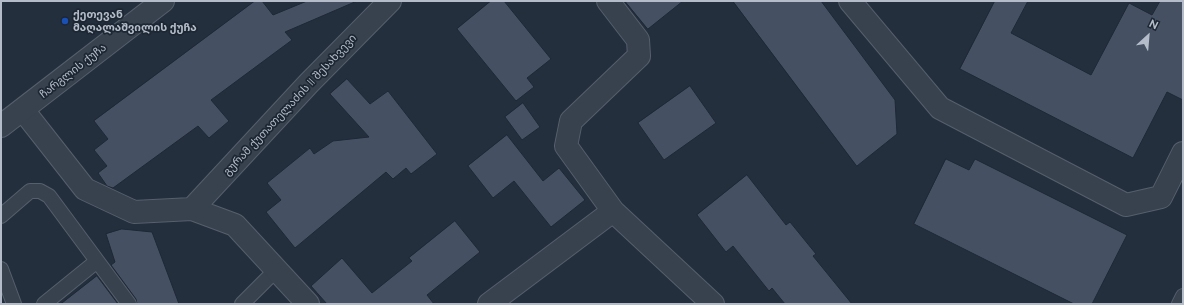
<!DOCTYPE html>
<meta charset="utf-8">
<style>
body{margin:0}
#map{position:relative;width:1184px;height:305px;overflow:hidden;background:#242f3e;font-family:Raleway,sans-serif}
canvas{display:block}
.frame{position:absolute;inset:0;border:2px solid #b4bcc9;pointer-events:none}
.north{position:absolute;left:1128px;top:16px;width:40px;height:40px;-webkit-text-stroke:3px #1d2633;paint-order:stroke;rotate:26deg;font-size:11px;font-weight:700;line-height:16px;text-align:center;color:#b4bcc9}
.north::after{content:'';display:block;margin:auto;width:14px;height:18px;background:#b4bcc9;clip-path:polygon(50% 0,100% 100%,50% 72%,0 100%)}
</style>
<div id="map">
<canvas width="1184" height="305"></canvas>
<div class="frame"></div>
<div class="north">N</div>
</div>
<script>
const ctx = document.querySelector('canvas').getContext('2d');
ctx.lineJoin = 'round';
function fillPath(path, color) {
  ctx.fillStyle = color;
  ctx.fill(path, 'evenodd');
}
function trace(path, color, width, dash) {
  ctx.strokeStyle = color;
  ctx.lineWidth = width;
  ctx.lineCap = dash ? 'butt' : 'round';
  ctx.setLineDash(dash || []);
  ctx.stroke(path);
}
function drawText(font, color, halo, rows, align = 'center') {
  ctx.font = font + ' Raleway,"Noto Sans Georgian",sans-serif';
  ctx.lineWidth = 3.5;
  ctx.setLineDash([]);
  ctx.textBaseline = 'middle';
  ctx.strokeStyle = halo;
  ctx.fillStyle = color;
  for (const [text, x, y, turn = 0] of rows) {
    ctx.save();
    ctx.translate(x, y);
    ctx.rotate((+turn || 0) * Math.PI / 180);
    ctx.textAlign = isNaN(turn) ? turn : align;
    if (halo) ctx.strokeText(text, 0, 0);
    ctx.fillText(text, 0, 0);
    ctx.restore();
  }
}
const building = new Path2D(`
 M 255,1 L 262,1 L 273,15 L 307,1 L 357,1 L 285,32 L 292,40 L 211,100 L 229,121 L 209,138 L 198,126 L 113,188 L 107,186 L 98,173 L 107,166 L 94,150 L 108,139 L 94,121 Z
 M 491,1 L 504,1 L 551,59 L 527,78 L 534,87 L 516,101 L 457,29 Z
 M 625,1 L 683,1 L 648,29 Z
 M 733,1 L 821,1 L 895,100 L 897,134 L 857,166 Z
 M 995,1 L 1028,1 L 1011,33 L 1091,75 L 1129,3 L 1152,15 L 1160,1 L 1183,1 L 1183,100 L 1167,92 L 1133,158 L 960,69 Z
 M 347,79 L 370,104 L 388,91 L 437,154 L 411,174 L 406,168 L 393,179 L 386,172 L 295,248 L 266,212 L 281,200 L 267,183 L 310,148 L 314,154 L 333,141 L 369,137 L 330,94 Z
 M 690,86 L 716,123 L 664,160 L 638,123 Z
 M 523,103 L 540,127 L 522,140 L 505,117 Z
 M 507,135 L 543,181 L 559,168 L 585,200 L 551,227 L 514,181 L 493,198 L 468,166 Z
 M 946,159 L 969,170 L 975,159 L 1127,235 L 1092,304 L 1074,304 L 914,224 Z
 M 747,175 L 786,225 L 790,222 L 816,254 L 813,256 L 852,304 L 785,304 L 772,288 L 769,291 L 733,246 L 726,252 L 697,215 Z
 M 455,221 L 480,252 L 427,295 L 434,304 L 327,304 L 311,286 L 342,258 L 372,293 L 412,261 L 409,258 Z
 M 122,229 L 152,232 L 179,304 L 137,304 L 136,299 L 111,265 L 115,262 L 106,234 Z
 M 97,276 L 118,304 L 61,304 Z`);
fillPath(building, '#455162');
trace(building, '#1f2835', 1);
const service = new Path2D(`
 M 1,216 L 30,191 L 40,191 L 49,196 L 129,304
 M 1,269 L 14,304
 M 44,304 L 97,261
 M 242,304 L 276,270
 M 1179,304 L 1183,296`);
const minor = new Path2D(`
 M 608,1 L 638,40 L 639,56 L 571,121 L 566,146 L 613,211 L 713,304
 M 850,1 L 940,108 L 1126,205 L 1161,197 L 1183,153
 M 23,110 L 85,189 L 134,212 L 192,209 L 235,225 L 308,304
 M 192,209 L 309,83 L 390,1
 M 489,304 L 613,211`);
const tertiary = new Path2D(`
 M 1,126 L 163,1`);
trace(service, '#565f6c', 16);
trace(minor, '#565f6c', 24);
trace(tertiary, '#565f6c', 24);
trace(service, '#38414e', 14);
trace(minor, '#38414e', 22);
trace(tertiary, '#38414e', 22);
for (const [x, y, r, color] of [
 [65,21,4,"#1a4fb4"]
]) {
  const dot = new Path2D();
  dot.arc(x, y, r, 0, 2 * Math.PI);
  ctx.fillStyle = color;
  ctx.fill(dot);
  trace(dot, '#1d2633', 1.5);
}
drawText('bold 11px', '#b4bcc9', '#1d2633', [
 ["ქეთევან",73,15],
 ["მაღალაშვილის ქუჩა",73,28]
], 'left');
drawText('11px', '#b4bcc9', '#1d2633', [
 ["ჩარგლის ქუჩა",73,71,-38],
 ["გურამ ქუთათელაძის II შესახვევი",290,105,-47]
]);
</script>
